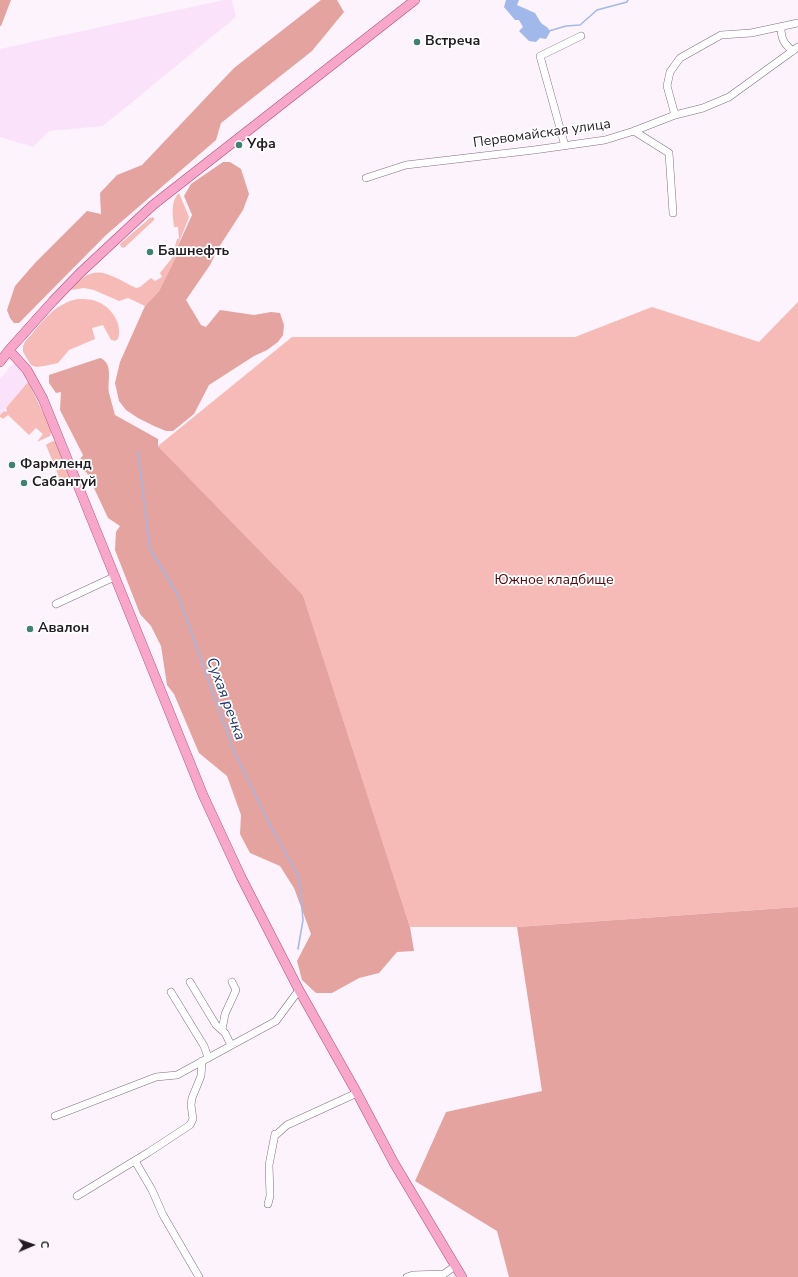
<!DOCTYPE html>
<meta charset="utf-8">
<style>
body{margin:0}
#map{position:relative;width:798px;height:1277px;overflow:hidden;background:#fdf3fd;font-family:"Nunito Sans",sans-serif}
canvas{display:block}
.north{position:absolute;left:12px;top:1225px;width:40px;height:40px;-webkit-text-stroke:3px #fff;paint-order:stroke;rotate:88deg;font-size:11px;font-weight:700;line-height:16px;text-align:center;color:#231d23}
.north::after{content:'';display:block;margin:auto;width:14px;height:18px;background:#231d23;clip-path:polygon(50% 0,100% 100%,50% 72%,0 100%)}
</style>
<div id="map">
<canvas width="798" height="1277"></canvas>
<div class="north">С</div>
</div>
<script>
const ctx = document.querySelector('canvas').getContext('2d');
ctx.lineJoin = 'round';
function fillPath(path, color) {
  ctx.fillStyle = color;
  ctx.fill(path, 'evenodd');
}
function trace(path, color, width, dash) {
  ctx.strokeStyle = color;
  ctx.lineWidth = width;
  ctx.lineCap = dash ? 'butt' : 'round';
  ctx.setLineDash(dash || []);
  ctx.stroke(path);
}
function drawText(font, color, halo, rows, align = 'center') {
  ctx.font = font + ' "Nunito Sans",sans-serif';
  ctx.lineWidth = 3.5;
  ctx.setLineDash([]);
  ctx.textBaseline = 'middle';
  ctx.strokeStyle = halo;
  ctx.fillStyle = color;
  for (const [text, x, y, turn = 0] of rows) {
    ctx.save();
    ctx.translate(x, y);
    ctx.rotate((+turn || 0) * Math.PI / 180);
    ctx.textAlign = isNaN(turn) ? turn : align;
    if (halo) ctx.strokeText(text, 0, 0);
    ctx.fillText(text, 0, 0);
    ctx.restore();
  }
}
fillPath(new Path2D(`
 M 224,0 L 232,0 L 236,17 L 103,126 L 49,131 L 33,147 L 0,137 L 0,49 Z
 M 13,364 L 16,365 L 27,376 L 25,379 L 28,383 L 0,415 L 0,379 Z`), '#f9e2fa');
fillPath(new Path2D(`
 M 179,193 L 189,217 L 176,250 L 176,257 L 159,291 L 145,306 L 128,298 L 119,301 L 94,290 L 84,288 L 71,290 C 94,260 109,275 136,288 L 140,287 L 151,278 L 155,281 L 162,277 L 160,273 L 172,258 L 177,239 L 179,239 L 178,227 L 174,227 C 173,215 170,202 179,193 Z
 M 153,217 L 154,218 L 154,220 L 124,248 L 121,247 L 120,244 L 150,218 Z
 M 78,299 C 85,299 92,299 98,302 C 111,307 123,324 118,339 L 115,341 L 111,340 L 103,325 L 92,328 L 95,339 L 69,350 L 58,363 L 44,366 L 36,367 L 31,365 L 23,352 L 23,346 L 25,342 C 41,324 54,303 78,299 Z
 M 798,302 L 798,907 L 517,927 L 410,927 L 303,595 L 158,446 L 292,337 L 575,337 L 652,307 L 759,342 Z
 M 28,382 L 52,431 L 50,436 L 37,442 L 43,434 L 36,428 L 29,435 L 8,415 L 3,419 L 1,417 L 0,418 L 0,415 L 4,411 L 6,412 L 7,410 L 6,408 Z
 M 53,441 L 56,442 L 70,479 C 69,484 67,486 63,487 L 46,445 L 47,444 Z`), '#f6bbb6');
fillPath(new Path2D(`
 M 0,0 L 11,0 L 1,26 L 0,26 Z
 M 321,0 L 337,0 L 344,12 L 312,51 L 221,123 L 216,140 L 106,235 L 19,323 L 14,323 L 10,318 L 7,310 L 15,286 L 35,263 L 87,211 L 101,214 L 100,193 L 117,175 L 142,165 L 234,68 Z
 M 223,162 L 230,162 L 241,169 L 249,194 L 243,210 L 219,247 L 210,265 L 186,300 L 201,325 L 206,327 L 220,310 L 254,315 L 271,312 L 280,313 L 284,325 L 283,335 L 278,342 L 267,350 L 254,356 L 209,385 L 194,414 L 173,431 L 166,431 L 154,426 L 138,418 L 126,410 L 119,401 L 115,383 L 120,362 L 145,306 L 159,291 L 176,257 L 176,250 L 192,215 L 184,196 L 191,184 Z
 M 100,358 C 114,363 107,382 109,393 C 111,400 113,408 115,415 L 158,439 L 158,446 L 303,595 L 410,927 L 414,951 L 397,952 L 379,973 L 359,978 L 332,993 L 316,993 L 302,980 L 297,961 L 311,934 L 294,888 L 280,866 L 250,853 L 240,834 L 241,815 L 227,776 L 199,753 L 174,694 L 167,685 L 161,646 L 151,626 L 140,614 L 115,550 L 116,532 L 120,526 L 108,518 L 87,473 L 82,470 L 79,461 L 83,455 L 60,410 L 61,392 L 56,393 L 49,383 L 49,375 Z
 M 798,907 L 798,1277 L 509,1277 L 497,1231 L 415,1181 L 446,1112 L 542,1091 L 517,927 Z`), '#e4a39e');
fillPath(new Path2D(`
 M 506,0 L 519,0 L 517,5 L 535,13 L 541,23 L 548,28 L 550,32 L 546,39 L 540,38 L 536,42 L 529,41 L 519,31 L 523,27 L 519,20 L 515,20 L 504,7 Z`), '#a1b8eb');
trace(new Path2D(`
 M 549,31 L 566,26 L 580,25 L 597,10 L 627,2 L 628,0
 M 138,451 L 150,549 L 178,595 L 233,749 L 270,825 L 299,877 L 303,920 L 298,949`), '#a1b8eb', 1.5);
const minor = new Path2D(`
 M 781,27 C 781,39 784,44 793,51
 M 675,115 L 667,86 L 670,72 L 680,58 L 721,35 L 751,33 L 798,23
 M 634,131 L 669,153 L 673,213
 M 565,146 L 540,56 L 581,36
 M 366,178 L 406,165 L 534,150 L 605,140 L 634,131 L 675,115 L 703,108 L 729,97 L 798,47
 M 56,604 L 114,577
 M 190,982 L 216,1025 L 225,1033 L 231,1045
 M 171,992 L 204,1046 L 208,1057
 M 222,1030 L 225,1014 L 236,990 L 232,982
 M 55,1116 L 156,1077 L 177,1075 L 276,1021 L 299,990
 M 135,1161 L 152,1190 L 163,1215 L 199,1277
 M 77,1196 L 149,1152 L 190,1125 L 193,1119 L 191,1105 L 192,1098 L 201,1076 L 202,1061
 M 268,1204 L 270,1196 L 269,1165 L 275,1134 L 277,1134 L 287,1125 L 357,1093
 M 407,1277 L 413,1275 L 444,1274 L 455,1266`);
const major = new Path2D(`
 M 9,350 L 27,370 L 43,399 L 203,795 L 241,877 L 299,990 L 357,1093 L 394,1163 L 462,1277
 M 0,362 L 9,350 L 53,301 L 80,273 L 153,205 L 415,0`);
trace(minor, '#7f6f7f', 8);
trace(major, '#aa4f79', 10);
trace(minor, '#fff', 7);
trace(major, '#f8a6ca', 9);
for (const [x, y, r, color] of [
 [417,42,4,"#3f8274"],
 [239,145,4,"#3f8274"],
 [150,252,4,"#3f8274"],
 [12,465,4,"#3f8274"],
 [24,483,4,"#3f8274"],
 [30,629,4,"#3f8274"]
]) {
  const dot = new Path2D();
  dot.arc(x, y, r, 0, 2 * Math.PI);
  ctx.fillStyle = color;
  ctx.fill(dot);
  trace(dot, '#fff', 1.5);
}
drawText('bold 14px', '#231d23', '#fff', [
 ["Встреча",425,42],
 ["Уфа",247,145],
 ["Башнефть",158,252],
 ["Фармленд",20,465],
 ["Сабантуй",32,483],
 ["Авалон",38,629]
], 'left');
drawText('14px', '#231d23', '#fff', [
 ["Первомайская улица",542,134,-8]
]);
drawText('14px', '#54060d', '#fff', [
 ["Южное кладбище",554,581]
]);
drawText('italic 15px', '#1e336f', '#fff', [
 ["Сухая речка",225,699,70]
]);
</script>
